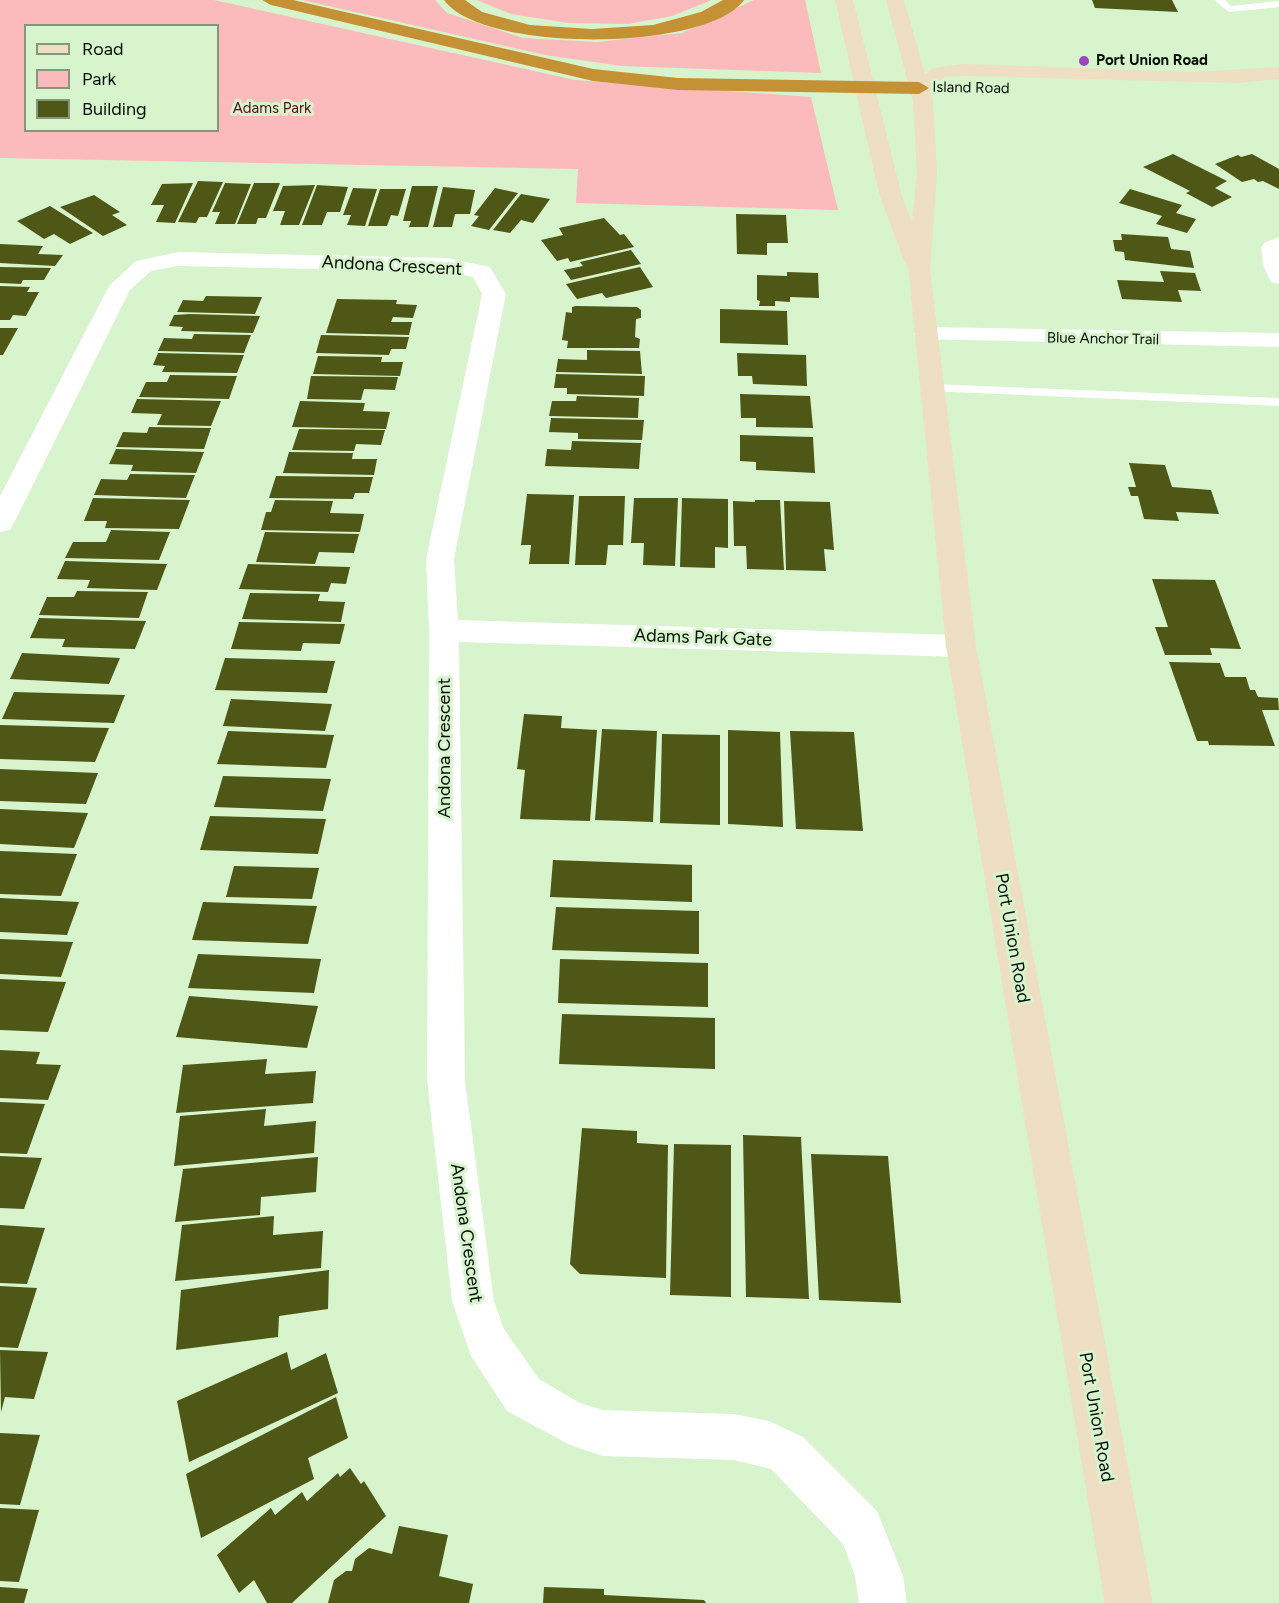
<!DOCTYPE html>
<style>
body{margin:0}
#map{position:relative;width:1279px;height:1603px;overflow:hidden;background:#d7f4cd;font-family:Figtree,sans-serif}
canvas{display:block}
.legend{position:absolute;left:24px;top:24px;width:195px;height:108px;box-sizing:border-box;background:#d7f4cd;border:2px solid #83987c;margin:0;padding:8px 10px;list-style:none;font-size:18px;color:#050e03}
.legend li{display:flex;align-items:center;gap:12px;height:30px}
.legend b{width:30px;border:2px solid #83987c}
</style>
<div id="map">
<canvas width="1279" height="1603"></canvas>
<ul class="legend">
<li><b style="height:8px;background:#eedec2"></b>Road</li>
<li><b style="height:16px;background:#fbbabb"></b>Park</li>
<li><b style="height:16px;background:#4e5716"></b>Building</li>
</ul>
</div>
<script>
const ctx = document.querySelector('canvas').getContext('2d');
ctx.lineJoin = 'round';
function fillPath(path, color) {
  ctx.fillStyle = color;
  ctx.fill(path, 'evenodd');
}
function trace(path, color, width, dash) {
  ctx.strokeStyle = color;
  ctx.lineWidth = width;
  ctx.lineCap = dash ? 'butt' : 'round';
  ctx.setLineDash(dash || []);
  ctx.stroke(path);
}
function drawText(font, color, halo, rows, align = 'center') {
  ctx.font = font + ' Figtree,sans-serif';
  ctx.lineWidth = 6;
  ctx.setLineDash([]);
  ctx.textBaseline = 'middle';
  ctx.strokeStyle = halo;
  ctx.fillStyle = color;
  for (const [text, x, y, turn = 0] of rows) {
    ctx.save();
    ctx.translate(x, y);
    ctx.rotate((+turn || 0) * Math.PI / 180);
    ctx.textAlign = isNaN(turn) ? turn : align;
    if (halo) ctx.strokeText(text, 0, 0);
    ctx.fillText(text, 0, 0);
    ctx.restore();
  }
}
fillPath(new Path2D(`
 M 0,0 L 214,0 L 575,80 L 811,97 L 838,210 L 576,203 L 578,169 L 0,158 ZM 26,26 L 218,26 L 218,130 L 26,130 Z
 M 302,0 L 435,0 L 447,13 L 523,38 L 597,42 L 682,33 L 754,0 L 805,0 L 821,73 L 622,66 L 545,55 Z
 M 477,0 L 712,0 L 672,16 L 628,24 L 568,23 L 511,14 Z`), '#fbbabb');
fillPath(new Path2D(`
 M 1092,0 L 1172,0 L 1178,12 L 1095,8 Z
 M 1173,154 L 1227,181 L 1215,188 L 1232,197 L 1212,207 L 1186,193 L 1190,191 L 1143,167 Z
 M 1252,154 L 1279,169 L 1279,189 L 1263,181 L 1258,182 L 1254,179 L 1242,182 L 1215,164 L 1238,155 L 1241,157 Z
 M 198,181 L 223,182 L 207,217 L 199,217 L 196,223 L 178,222 Z
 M 193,183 L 175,223 L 156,222 L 164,205 L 151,205 L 162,184 Z
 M 225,183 L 251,184 L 235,224 L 215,224 L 220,212 L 212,212 Z
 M 254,183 L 280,183 L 266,218 L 258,218 L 256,224 L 237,224 Z
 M 315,185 L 299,225 L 280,225 L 285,211 L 273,211 L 283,186 Z
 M 317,185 L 348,187 L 340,212 L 327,212 L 322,225 L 302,225 Z
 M 412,186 L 438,186 L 428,227 L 409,227 L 411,221 L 403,221 Z
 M 443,187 L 475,190 L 470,214 L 455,214 L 452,227 L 433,227 Z
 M 353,188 L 377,189 L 365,226 L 347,225 L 351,215 L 343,215 Z
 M 495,188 L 518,193 L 489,230 L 471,226 L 479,216 L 474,215 Z
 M 380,189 L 406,189 L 398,216 L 391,215 L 387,226 L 368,226 Z
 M 1130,189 L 1182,205 L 1176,213 L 1196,219 L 1187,233 L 1156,224 L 1162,216 L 1119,203 Z
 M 521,194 L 550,199 L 533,223 L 521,220 L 510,233 L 493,230 Z
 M 94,195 L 120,212 L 112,215 L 127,225 L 103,236 L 60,207 Z
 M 50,206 L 93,233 L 70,244 L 54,234 L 44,239 L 17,221 Z
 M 736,214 L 786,215 L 788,243 L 767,243 L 767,255 L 737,254 Z
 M 604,218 L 620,235 L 624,234 L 634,247 L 570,262 L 568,258 L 557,261 L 541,240 L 563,235 L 559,228 Z
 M 1121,234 L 1168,237 L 1171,249 L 1190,251 L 1194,268 L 1125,260 L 1124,252 L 1115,251 L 1113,240 L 1122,240 Z
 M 0,244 L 43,246 L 38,254 L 63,255 L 55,266 L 0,263 Z
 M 631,250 L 641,264 L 571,280 L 564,270 L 583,266 L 580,262 Z
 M 0,267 L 51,268 L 44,280 L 23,280 L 21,284 L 0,283 Z
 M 640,267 L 653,287 L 606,298 L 602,293 L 577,299 L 566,284 Z
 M 1160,271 L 1195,273 L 1201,291 L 1178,290 L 1182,302 L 1122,299 L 1117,280 L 1164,282 Z
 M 787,272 L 818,273 L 819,298 L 790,297 L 790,302 L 775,301 L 775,306 L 759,306 L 760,301 L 757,300 L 757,275 L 787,276 Z
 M 0,286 L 30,287 L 27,292 L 39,292 L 26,316 L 13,315 L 10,320 L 0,320 Z
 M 206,296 L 262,297 L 255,314 L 177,312 L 183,300 L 203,301 Z
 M 337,299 L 397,300 L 396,304 L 417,305 L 413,318 L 393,317 L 391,322 L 412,322 L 409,335 L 326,333 Z
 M 576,306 L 637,307 L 641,310 L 641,318 L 636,319 L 635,337 L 640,339 L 639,348 L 567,348 L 568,341 L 562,340 L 566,312 L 572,313 L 572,307 Z
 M 720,309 L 787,311 L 788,345 L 720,343 Z
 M 174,315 L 190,314 L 260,316 L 253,333 L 181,331 L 183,327 L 169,326 Z
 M 0,328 L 18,328 L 3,355 L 0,355 Z
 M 194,334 L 251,335 L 244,353 L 158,351 L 164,338 L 192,339 Z
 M 321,335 L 409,337 L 406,349 L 391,349 L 389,355 L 316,353 Z
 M 587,350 L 640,351 L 642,374 L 556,372 L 558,359 L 587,360 Z
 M 158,353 L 244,355 L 237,373 L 162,372 L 165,366 L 153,365 Z
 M 737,353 L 806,355 L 807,386 L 753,384 L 752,376 L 738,376 Z
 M 318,356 L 382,357 L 381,362 L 403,362 L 400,376 L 313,374 Z
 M 556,374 L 645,376 L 644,396 L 567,394 L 567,388 L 554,388 Z
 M 170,375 L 237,376 L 229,399 L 139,397 L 146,382 L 167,382 Z
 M 311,376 L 398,377 L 395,390 L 364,389 L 361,400 L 307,399 Z
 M 740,394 L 810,396 L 813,428 L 756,427 L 756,418 L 741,418 Z
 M 577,396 L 639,398 L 638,418 L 549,416 L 552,401 L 576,401 Z
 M 137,399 L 221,401 L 211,426 L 157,425 L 162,414 L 131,413 Z
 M 300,401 L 365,403 L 363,411 L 390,412 L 386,429 L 292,427 Z
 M 551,418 L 644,420 L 642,440 L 578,439 L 578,433 L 549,432 Z
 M 149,427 L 211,428 L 204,449 L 116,447 L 123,432 L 147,433 Z
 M 299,429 L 385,430 L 381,445 L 356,444 L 354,451 L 292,450 Z
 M 740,435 L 813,437 L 815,473 L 756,470 L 756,462 L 740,461 Z
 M 572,441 L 641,443 L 639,469 L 545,466 L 547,449 L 571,450 Z
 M 116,449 L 146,450 L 204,452 L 196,473 L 131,471 L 133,465 L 109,464 Z
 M 289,452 L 353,453 L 352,459 L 377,459 L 374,475 L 283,473 Z
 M 1129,463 L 1165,465 L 1172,487 L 1211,490 L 1219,514 L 1176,512 L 1179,521 L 1144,519 L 1138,496 L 1131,496 L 1128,487 L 1136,487 Z
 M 130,474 L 195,475 L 186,498 L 94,495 L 101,479 L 127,480 Z
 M 276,476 L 373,477 L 369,493 L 355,493 L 353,499 L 269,498 Z
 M 527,494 L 574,495 L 569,564 L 529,564 L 531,545 L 521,545 Z
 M 579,496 L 625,496 L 623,545 L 608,545 L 606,565 L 575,565 Z
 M 93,498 L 190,500 L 179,529 L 105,528 L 107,521 L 84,521 Z
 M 634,498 L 678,498 L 675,566 L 643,565 L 644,543 L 631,543 Z
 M 682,498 L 728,499 L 728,548 L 715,547 L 715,568 L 680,567 Z
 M 275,500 L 333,501 L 330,513 L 364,514 L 360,532 L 261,530 L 266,512 L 271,512 Z
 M 755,500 L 780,500 L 784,570 L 747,569 L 746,546 L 734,546 L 733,501 L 755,502 Z
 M 784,501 L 830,502 L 834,550 L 824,549 L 826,571 L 786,570 Z
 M 111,530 L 170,532 L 159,560 L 65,558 L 73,542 L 106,542 Z
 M 265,532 L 359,534 L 354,553 L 319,552 L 315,564 L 256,562 Z
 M 65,561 L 167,564 L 157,590 L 87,588 L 90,580 L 57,579 Z
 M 248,564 L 350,567 L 346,584 L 331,583 L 328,592 L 239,589 Z
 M 1152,579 L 1215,580 L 1241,649 L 1210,648 L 1212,655 L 1165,655 L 1155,627 L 1168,627 Z
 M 77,591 L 148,592 L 139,618 L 39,615 L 47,597 L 74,597 Z
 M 250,593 L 320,594 L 318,601 L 345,602 L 341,622 L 242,619 Z
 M 39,618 L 146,621 L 135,649 L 62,647 L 65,639 L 30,638 Z
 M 239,622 L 345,624 L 340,644 L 303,643 L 301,651 L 231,649 Z
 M 22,653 L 120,658 L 109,684 L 10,679 Z
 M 225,658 L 335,661 L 327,693 L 215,690 Z
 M 1169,662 L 1220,663 L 1225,677 L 1246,677 L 1250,690 L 1255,690 L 1258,697 L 1278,698 L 1279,710 L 1262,710 L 1275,746 L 1209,745 L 1208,741 L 1197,741 Z
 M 14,692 L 125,695 L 114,723 L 2,719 Z
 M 231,699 L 332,704 L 325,731 L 223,726 Z
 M 524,714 L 562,716 L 561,728 L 597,730 L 590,821 L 520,819 L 525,770 L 517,769 Z
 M 0,725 L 109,728 L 95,762 L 0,759 Z
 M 602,729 L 657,731 L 653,822 L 595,820 Z
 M 728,730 L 780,732 L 783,827 L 728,824 Z
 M 228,731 L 334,735 L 326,768 L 217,764 Z
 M 790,731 L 854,732 L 863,831 L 796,829 Z
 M 662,734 L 720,735 L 720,825 L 660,823 Z
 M 0,769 L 98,773 L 86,804 L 0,801 Z
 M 223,776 L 331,779 L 323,811 L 214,807 Z
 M 0,809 L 88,813 L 74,848 L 0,844 Z
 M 210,816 L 326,819 L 318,854 L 200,850 Z
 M 0,851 L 77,854 L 61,896 L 0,894 Z
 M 553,860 L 692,865 L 692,902 L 550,897 Z
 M 234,866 L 319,868 L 312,899 L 226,897 Z
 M 0,898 L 79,902 L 67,935 L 0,932 Z
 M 203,902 L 317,906 L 308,944 L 192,940 Z
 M 556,907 L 699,911 L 699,954 L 552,950 Z
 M 0,939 L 73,942 L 61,977 L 0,974 Z
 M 198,954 L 321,959 L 314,993 L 188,988 Z
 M 560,959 L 708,963 L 708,1007 L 558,1003 Z
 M 0,979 L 66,982 L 48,1032 L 0,1030 Z
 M 189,996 L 318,1006 L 307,1048 L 176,1037 Z
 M 562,1014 L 715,1018 L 715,1069 L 559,1064 Z
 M 0,1050 L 40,1052 L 36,1064 L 61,1065 L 48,1100 L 0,1098 Z
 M 267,1059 L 265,1074 L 316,1071 L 313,1103 L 176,1113 L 183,1065 Z
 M 0,1102 L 45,1104 L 27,1154 L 0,1153 Z
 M 266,1109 L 264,1126 L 316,1121 L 314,1153 L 174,1166 L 180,1116 Z
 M 582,1128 L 637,1131 L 637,1143 L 668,1145 L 666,1278 L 580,1274 L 570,1264 Z
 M 743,1135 L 801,1137 L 809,1299 L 746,1297 Z
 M 674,1144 L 731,1145 L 731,1297 L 670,1295 Z
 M 811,1154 L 888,1156 L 901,1303 L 819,1300 Z
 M 0,1156 L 42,1158 L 24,1209 L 0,1208 Z
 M 318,1157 L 316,1192 L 261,1197 L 260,1215 L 175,1222 L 183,1169 Z
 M 274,1216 L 273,1235 L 323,1231 L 321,1268 L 175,1281 L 182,1225 Z
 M 0,1225 L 45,1228 L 27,1284 L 0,1283 Z
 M 329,1270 L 328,1309 L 279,1316 L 278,1337 L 176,1350 L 181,1290 Z
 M 0,1286 L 37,1288 L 18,1348 L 0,1347 Z
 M 0,1350 L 48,1352 L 34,1399 L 5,1397 L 1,1412 Z
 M 287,1352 L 291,1370 L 326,1353 L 338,1393 L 189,1462 L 177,1401 Z
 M 336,1397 L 348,1438 L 308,1458 L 314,1479 L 201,1538 L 186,1474 Z
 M 0,1433 L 40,1435 L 20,1505 L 0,1504 Z
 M 350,1468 L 361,1484 L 364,1481 L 386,1516 L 292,1603 L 267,1603 L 254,1580 L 239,1593 L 217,1555 L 271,1508 L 275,1515 L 302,1492 L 307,1501 L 338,1473 L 340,1477 Z
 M 0,1508 L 39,1510 L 19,1582 L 0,1581 Z
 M 399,1526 L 448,1535 L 439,1576 L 473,1584 L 469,1603 L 328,1603 L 334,1580 L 346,1571 L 352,1571 L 355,1559 L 369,1548 L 392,1554 Z
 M 0,1587 L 28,1589 L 24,1603 L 0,1603 Z
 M 544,1587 L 604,1589 L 604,1595 L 704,1600 L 706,1603 L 543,1603 Z`), '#4e5716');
fillPath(new Path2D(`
 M 1214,0 L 1225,0 L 1231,6 L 1279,1 L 1279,7 L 1229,12 Z
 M 934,384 L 1279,398 L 1279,406 L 929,391 L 927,388 Z`), '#fff');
fillPath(new Path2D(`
 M 1279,237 L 1279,284 L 1271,282 L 1263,265 L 1261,248 L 1264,243 Z
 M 178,252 L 447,258 L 490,267 L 506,294 L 454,559 L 458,620 L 961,635 L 972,638 L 976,646 L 972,654 L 961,657 L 459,642 L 465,1080 L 494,1301 L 504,1329 L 539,1379 L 580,1403 L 603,1410 L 734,1414 L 769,1421 L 803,1437 L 877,1511 L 903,1576 L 907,1603 L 859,1603 L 855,1576 L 843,1544 L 771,1469 L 734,1460 L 603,1456 L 570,1445 L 507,1411 L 471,1356 L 452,1301 L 427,1080 L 429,631 L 426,559 L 482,294 L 473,277 L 447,272 L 178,266 L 151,271 L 130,290 L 14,523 L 10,530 L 0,532 L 0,496 L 109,286 L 136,261 Z
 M 926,327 L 1279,333 L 1279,347 L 918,339 L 914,334 L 918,329 Z`), '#fff');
fillPath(new Path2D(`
 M 835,0 L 853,0 L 901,193 L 912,223 L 917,173 L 913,101 L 886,0 L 904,0 L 925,74 L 933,68 L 964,64 L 1195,72 L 1279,67 L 1279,79 L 1237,83 L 964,76 L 945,77 L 929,89 L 933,101 L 937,173 L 930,271 L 976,646 L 1153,1603 L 1105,1603 L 946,646 L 908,266 L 904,261 L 879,193 Z`), '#eedec2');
fillPath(new Path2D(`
 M 262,0 L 293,0 L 593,69 L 678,78 L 919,82 L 929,88 L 919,94 L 678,90 L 593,81 L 271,5 Z
 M 444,0 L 465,0 L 482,12 L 530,25 L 592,29 L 653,25 L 701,12 L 723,0 L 744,0 C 707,52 482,53 444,0 Z`), '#c59135');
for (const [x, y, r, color] of [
 [1084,61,6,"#9c48b6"]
]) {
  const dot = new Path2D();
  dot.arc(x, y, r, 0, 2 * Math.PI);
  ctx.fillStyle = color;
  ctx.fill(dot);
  trace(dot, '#d7f4cd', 2);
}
drawText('bold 15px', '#050e03', '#d7f4cd', [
 ["Port Union Road",1096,61]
], 'left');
drawText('15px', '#050e03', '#d7f4cd', [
 ["Island Road",971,88,1],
 ["Blue Anchor Trail",1103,339,1]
]);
drawText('15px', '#570c19', '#d7f4cd', [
 ["Adams Park",272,109]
]);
drawText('18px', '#050e03', '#d7f4cd', [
 ["Andona Crescent",392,266,3],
 ["Adams Park Gate",703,638,2],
 ["Andona Crescent",445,748,-90],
 ["Port Union Road",1012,938,80],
 ["Andona Crescent",466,1233,82],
 ["Port Union Road",1096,1417,80]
]);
</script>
